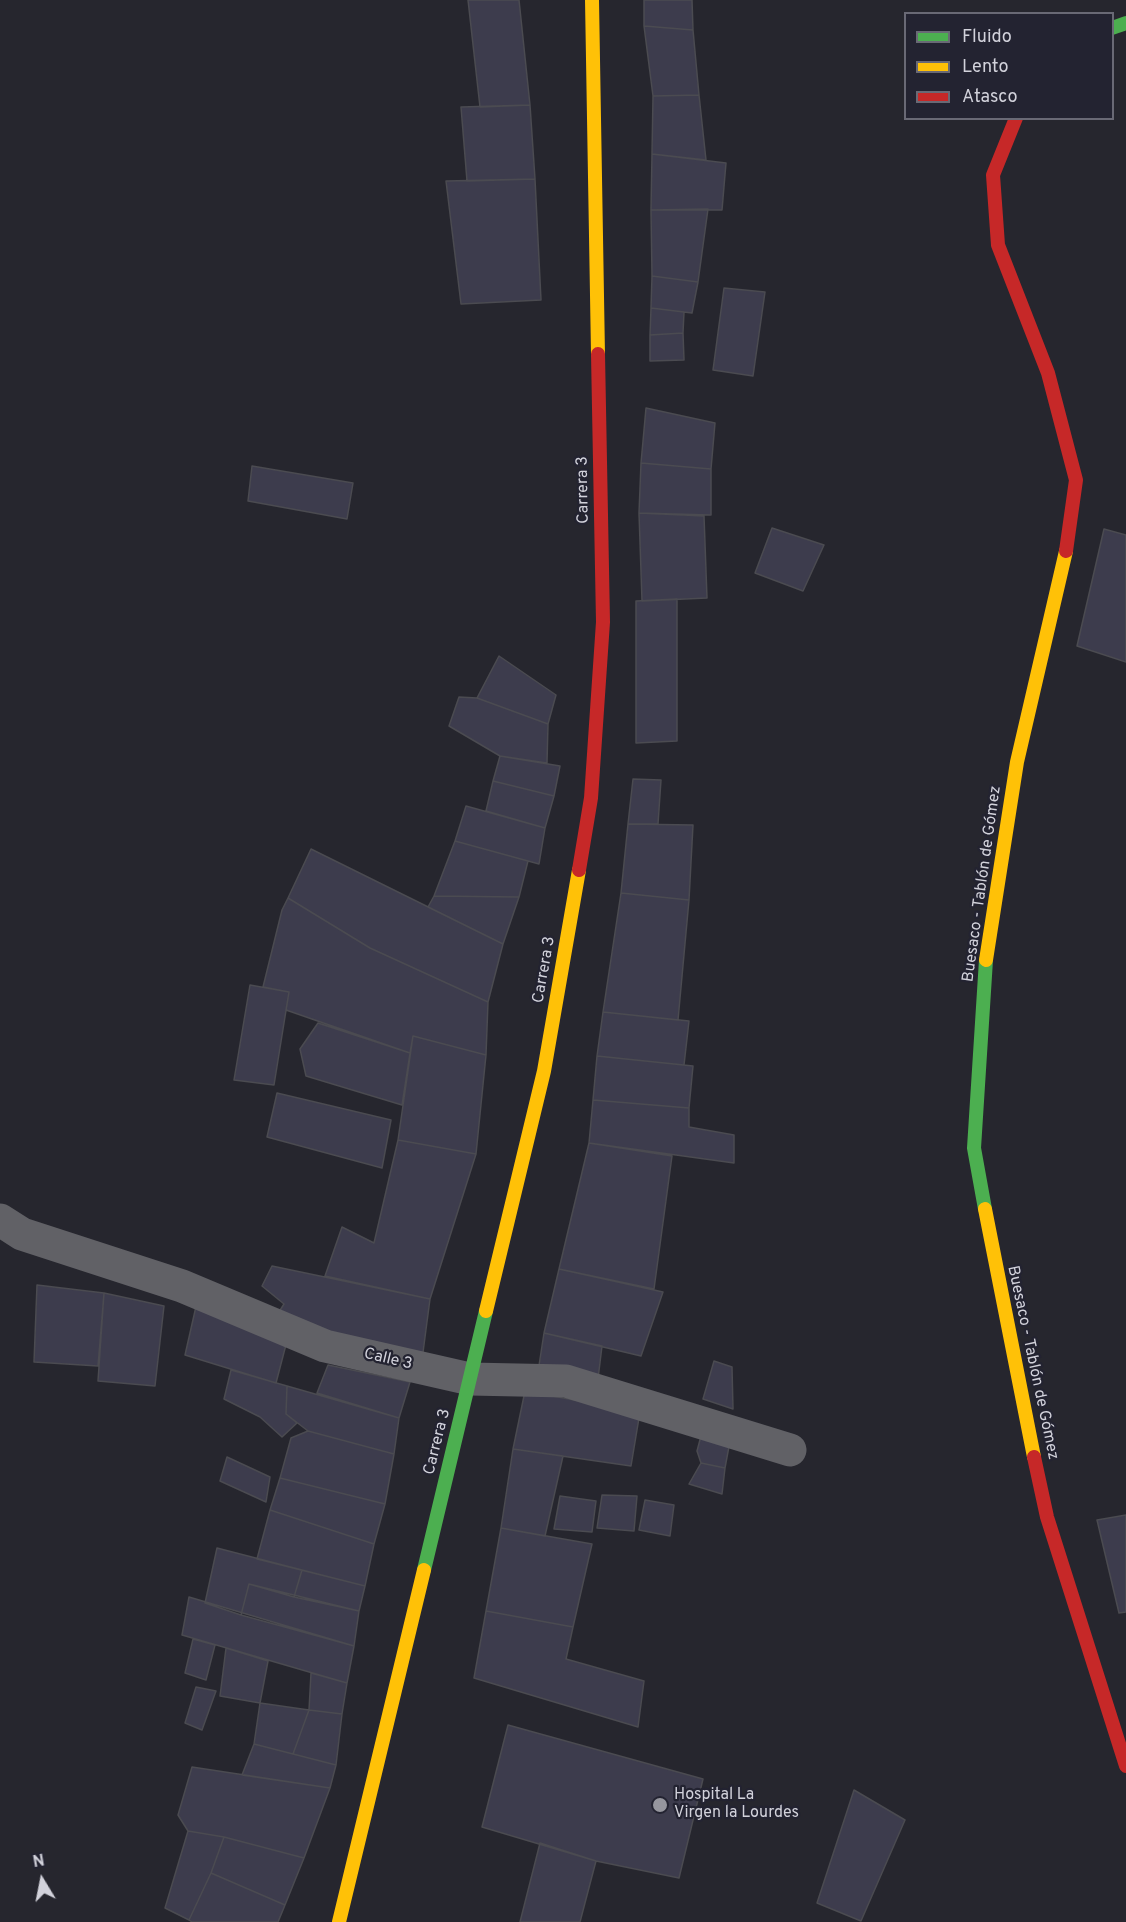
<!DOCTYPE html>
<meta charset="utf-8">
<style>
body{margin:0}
#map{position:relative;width:1126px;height:1922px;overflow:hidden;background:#26262e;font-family:Overpass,sans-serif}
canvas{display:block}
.legend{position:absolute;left:904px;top:12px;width:210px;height:108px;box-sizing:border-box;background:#232331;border:2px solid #696975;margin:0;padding:8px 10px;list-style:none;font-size:18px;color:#d2d2db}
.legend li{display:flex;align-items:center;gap:12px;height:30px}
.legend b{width:30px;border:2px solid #696975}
.north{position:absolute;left:12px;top:1850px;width:60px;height:60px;-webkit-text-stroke:4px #232331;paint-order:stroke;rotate:350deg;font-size:16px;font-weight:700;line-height:24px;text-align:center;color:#d2d2db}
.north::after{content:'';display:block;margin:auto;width:21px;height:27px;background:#d2d2db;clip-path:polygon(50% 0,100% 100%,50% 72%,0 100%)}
</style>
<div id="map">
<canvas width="1126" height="1922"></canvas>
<ul class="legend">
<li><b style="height:8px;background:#4caf50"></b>Fluido</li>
<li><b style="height:8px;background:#ffc107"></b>Lento</li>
<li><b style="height:8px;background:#c62828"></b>Atasco</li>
</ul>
<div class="north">N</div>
</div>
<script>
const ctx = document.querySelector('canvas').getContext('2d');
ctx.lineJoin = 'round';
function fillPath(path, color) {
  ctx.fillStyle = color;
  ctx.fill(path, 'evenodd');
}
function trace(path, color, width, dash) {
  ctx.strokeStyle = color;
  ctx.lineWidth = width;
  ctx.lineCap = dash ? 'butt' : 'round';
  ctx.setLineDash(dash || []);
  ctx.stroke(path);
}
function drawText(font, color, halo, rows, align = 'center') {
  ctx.font = font + ' Overpass,sans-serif';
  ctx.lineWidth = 4.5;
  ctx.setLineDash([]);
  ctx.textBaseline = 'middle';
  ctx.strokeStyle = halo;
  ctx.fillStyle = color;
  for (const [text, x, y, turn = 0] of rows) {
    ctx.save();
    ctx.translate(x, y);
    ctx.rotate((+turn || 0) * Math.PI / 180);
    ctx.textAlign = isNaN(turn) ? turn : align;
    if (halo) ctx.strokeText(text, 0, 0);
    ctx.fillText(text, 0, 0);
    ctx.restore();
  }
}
const building = new Path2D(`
 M 468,0 L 519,0 L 530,105 L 480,107 Z
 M 644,0 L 692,0 L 693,30 L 644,26 Z
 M 644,26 L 693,30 L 699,95 L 653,96 Z
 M 699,95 L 706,160 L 652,154 L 653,96 Z
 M 530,105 L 535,179 L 467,181 L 461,107 Z
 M 652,154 L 726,163 L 722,210 L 651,210 Z
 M 535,179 L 541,300 L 461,304 L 446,181 Z
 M 708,209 L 698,282 L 652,276 L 651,210 Z
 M 652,276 L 698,282 L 692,313 L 651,308 Z
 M 724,288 L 765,292 L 753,376 L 713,370 Z
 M 651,308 L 684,312 L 683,333 L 650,335 Z
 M 683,333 L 684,360 L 650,361 L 650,335 Z
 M 646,408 L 715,423 L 711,469 L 641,463 Z
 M 641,463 L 711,469 L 711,515 L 639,513 Z
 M 252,466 L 353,483 L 347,519 L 248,501 Z
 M 639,513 L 704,516 L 707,598 L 642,601 Z
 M 772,528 L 824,545 L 803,591 L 755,573 Z
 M 1104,529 L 1126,535 L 1126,662 L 1077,646 Z
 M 677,599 L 677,741 L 636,743 L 636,601 Z
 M 499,656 L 556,695 L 548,724 L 477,698 Z
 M 459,697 L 477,698 L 548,724 L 547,763 L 500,756 L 449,726 Z
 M 500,756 L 560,766 L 554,796 L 493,781 Z
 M 633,779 L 661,780 L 658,824 L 628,824 Z
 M 493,781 L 554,796 L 545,828 L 486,811 Z
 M 466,806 L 545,828 L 539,864 L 455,841 Z
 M 628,824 L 693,825 L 689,900 L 621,893 Z
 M 455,841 L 528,861 L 519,897 L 434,896 Z
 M 311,849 L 503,944 L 488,1002 L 370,948 L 288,898 Z
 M 621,893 L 689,900 L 678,1020 L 603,1012 Z
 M 434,896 L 519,897 L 503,944 L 428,907 Z
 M 288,898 L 370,948 L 488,1002 L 486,1055 L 413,1036 L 410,1053 L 286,1010 L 289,992 L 263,987 L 282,910 Z
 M 250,985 L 289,992 L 274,1085 L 234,1080 Z
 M 603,1012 L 689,1021 L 684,1065 L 597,1056 Z
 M 318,1023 L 410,1053 L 402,1105 L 306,1076 L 300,1049 Z
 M 413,1036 L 486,1055 L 476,1154 L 398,1140 Z
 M 597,1056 L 693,1066 L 689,1108 L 593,1100 Z
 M 277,1093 L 391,1120 L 382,1168 L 267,1137 Z
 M 593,1100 L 689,1108 L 689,1127 L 734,1135 L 734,1163 L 589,1143 Z
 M 398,1140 L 476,1154 L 430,1299 L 325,1276 L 342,1227 L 374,1243 Z
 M 589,1143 L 672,1156 L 654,1289 L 559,1269 Z
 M 272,1266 L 430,1299 L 422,1360 L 277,1315 L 284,1304 L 262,1286 Z
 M 559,1269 L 663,1292 L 641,1356 L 544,1333 Z
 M 37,1285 L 104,1293 L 98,1366 L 34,1362 Z
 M 104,1293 L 164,1306 L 155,1386 L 98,1381 Z
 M 197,1302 L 288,1337 L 276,1383 L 185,1355 Z
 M 544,1333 L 602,1346 L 598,1379 L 538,1372 Z
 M 714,1361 L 732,1367 L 733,1409 L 703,1399 Z
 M 328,1365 L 410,1382 L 399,1418 L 317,1393 Z
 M 231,1370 L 287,1386 L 286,1414 L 297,1423 L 282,1437 L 260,1417 L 224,1399 Z
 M 287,1386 L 399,1418 L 394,1454 L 308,1431 L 286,1414 Z
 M 525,1391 L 640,1412 L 631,1466 L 513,1449 Z
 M 308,1431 L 394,1454 L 385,1504 L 280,1478 L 291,1438 Z
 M 701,1436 L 730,1441 L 725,1468 L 701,1463 L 697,1451 Z
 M 513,1449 L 563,1456 L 545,1536 L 501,1528 Z
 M 227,1457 L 270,1477 L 266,1502 L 220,1481 Z
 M 701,1463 L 725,1468 L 722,1494 L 689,1484 Z
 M 280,1478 L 385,1504 L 374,1544 L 270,1510 Z
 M 602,1495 L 637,1496 L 634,1531 L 597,1528 Z
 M 560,1496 L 596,1501 L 592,1532 L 554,1529 Z
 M 645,1500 L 674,1505 L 670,1536 L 639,1530 Z
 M 270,1510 L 374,1544 L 365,1586 L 257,1559 Z
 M 1126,1515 L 1126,1612 L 1119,1613 L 1097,1520 Z
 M 501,1528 L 592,1544 L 573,1627 L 486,1611 Z
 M 217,1548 L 302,1570 L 294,1597 L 249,1584 L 241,1615 L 205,1603 Z
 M 302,1570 L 365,1586 L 359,1611 L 294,1597 Z
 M 249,1584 L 359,1611 L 354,1646 L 241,1615 Z
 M 189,1597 L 354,1646 L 347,1683 L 182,1635 Z
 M 486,1611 L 573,1627 L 566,1659 L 644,1681 L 638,1727 L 474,1678 Z
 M 193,1639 L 215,1645 L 206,1680 L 185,1673 Z
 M 226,1648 L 268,1661 L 260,1703 L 220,1696 Z
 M 311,1673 L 347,1683 L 342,1714 L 309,1710 Z
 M 196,1687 L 216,1691 L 202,1730 L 185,1723 Z
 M 260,1703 L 309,1710 L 293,1754 L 254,1744 Z
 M 309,1710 L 342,1714 L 336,1765 L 293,1754 Z
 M 508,1725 L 703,1779 L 679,1878 L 596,1861 L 482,1827 Z
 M 254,1744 L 336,1765 L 330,1788 L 242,1775 Z
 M 192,1767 L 330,1788 L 304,1858 L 224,1837 L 188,1831 L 178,1815 Z
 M 854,1790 L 905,1820 L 861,1921 L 817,1903 Z
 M 188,1831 L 224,1837 L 211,1873 L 189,1920 L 165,1908 Z
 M 224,1837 L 304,1858 L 285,1905 L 211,1873 Z
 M 540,1843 L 596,1861 L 580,1922 L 520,1922 Z
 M 211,1873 L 285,1905 L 278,1922 L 192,1922 L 189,1920 Z`);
fillPath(building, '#3d3c4d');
trace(building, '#4b4b51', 1.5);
trace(new Path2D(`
 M 0,1220 L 22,1234 L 182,1286 L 325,1346 L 470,1379 L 566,1381 L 790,1450`), '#616166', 33);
trace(new Path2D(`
 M 1112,28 L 1126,23
 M 985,1209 L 974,1148 L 986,960
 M 424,1570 L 486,1311`), '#4caf50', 14);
trace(new Path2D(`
 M 592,0 L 598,354
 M 986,960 L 1017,762 L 1066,551
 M 985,1209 L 1034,1457
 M 486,1311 L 544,1071 L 579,870
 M 339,1922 L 424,1570`), '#ffc107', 14);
trace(new Path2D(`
 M 1016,118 L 993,175 L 998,245 L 1048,373 L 1076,480 L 1066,551
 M 579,870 L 591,798 L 603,622 L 598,354
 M 1034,1457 L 1047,1517 L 1126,1766`), '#c62828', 14);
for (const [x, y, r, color] of [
 [660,1805,8,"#96969e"]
]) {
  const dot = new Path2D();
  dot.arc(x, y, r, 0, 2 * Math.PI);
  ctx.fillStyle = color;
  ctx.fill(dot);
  trace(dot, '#232331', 2);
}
drawText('16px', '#d2d2db', '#232331', [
 ["Carrera 3",584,490,-91],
 ["Buesaco - Tablón de Gómez",983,884,-82],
 ["Carrera 3",545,970,-80],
 ["Calle 3",388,1360,13],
 ["Buesaco - Tablón de Gómez",1032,1363,78],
 ["Carrera 3",438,1442,-76]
]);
drawText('16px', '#d2d2db', '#232331', [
 ["Hospital La",674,1796],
 ["Virgen la Lourdes",674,1814]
], 'left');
</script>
